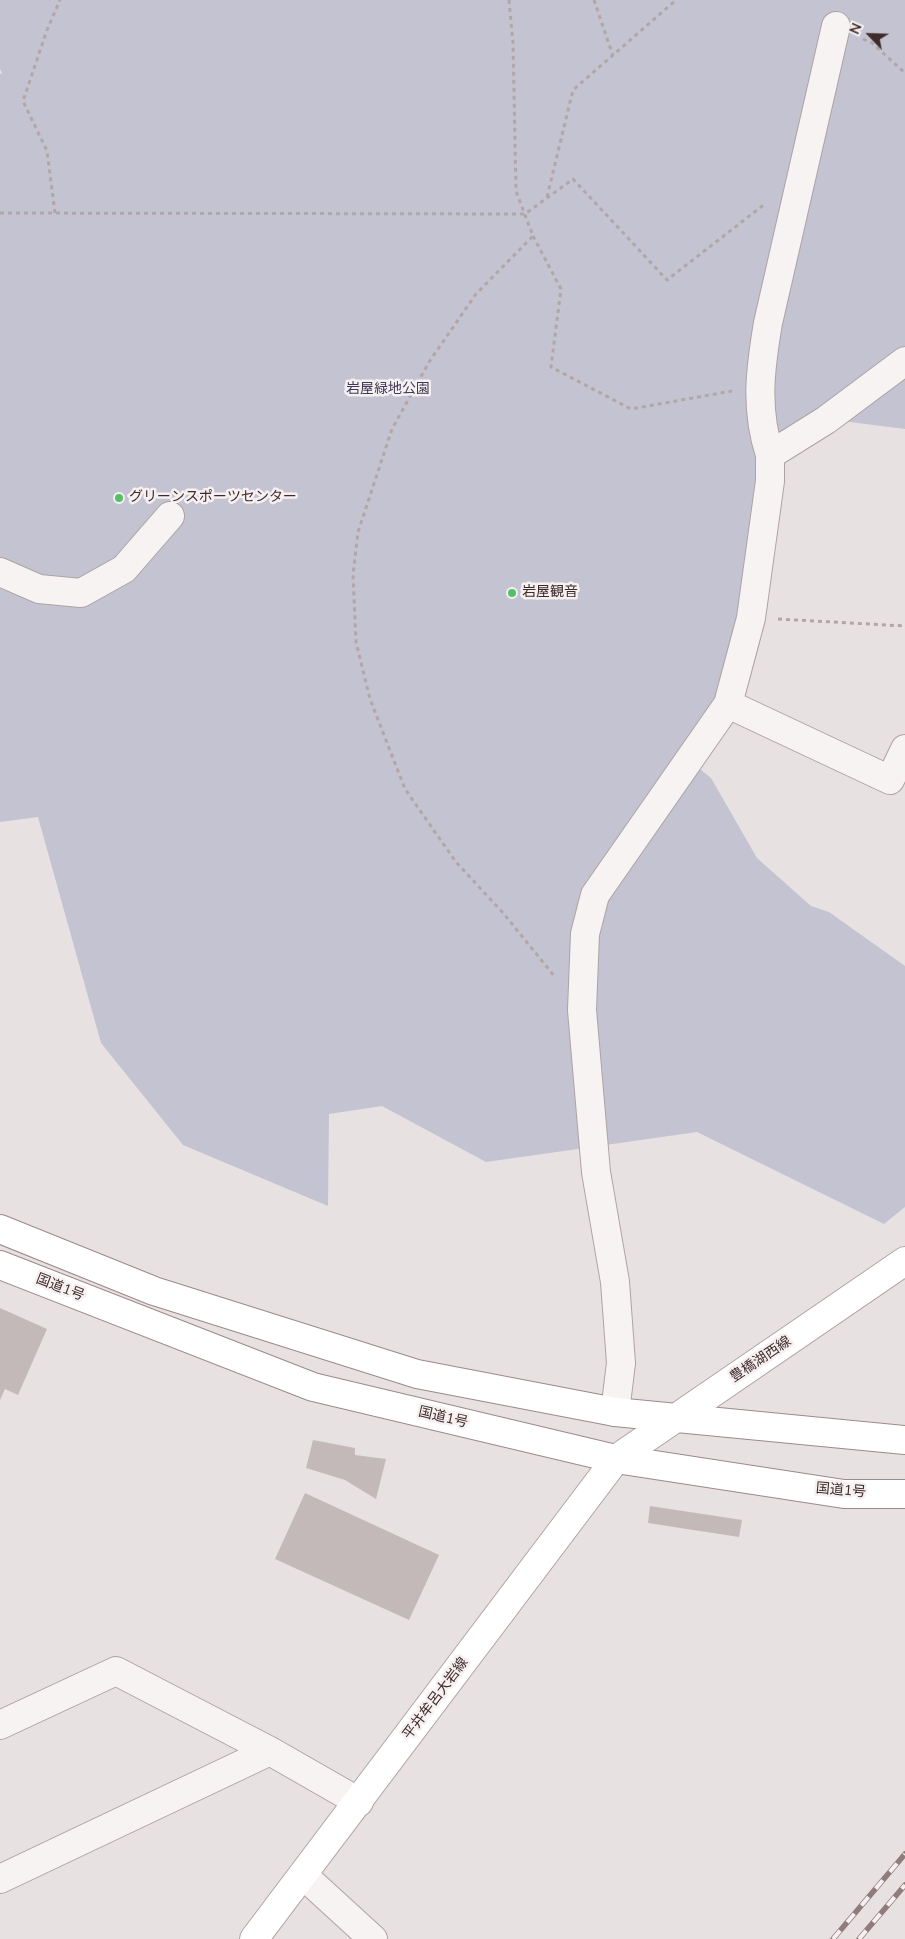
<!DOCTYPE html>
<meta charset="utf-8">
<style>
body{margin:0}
#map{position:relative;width:905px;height:1939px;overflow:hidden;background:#e8e1e1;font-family:"Nunito Sans",sans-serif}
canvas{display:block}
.north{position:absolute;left:845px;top:10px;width:50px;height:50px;-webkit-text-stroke:4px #f6f0f1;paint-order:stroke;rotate:294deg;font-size:14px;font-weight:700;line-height:20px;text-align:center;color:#3e2b2c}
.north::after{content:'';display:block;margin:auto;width:18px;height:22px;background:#3e2b2c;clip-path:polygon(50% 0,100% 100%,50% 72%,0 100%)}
</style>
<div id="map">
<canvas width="905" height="1939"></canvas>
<div class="north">N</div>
</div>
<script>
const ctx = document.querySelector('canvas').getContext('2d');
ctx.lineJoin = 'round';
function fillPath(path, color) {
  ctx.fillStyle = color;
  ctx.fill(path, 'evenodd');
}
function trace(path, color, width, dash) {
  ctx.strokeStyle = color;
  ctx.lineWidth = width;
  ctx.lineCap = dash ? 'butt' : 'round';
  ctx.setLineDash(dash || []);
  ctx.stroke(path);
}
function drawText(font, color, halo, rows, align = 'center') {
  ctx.font = font + ' "Nunito Sans","Noto Sans JP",sans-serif';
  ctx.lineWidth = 5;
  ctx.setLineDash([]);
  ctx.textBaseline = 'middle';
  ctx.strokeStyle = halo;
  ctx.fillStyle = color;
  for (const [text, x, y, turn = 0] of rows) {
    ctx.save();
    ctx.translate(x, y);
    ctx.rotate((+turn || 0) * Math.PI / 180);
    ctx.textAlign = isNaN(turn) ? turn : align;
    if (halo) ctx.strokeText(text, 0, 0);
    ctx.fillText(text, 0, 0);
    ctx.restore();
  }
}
fillPath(new Path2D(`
 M 0,0 L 905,0 L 905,429 L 826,419 L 770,455 L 738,646 L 695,765 L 711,778 L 757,858 L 811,906 L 829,912 L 905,966 L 905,1207 L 884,1224 L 697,1132 L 486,1162 L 382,1106 L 329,1114 L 328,1206 L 183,1145 L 101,1043 L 38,817 L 0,822 L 0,74 L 2,73 L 0,69 Z`), '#c4c3d1');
fillPath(new Path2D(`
 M 0,1308 L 47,1329 L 18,1395 L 5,1389 L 0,1400 Z
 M 313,1440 L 355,1448 L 355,1455 L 386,1459 L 376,1499 L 345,1480 L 306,1468 Z
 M 305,1493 L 439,1555 L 409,1620 L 275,1559 Z
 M 650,1506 L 742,1520 L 739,1537 L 648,1523 Z`), '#c4b9b9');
const minor = new Path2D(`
 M 836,26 L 768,323 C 760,370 755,409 770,455 L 826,420 L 905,361
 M 0,572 L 39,589 L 81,593 L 124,569 L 170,516
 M 728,704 L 890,780 L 905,749
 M 615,1412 L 621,1363 L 615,1282 L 596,1172 L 582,1010 L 585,934 L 595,895 L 728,704 L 751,618 L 770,481 L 770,455
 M 0,1725 L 116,1671 L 270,1751 L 359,1802
 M 303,1875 L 373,1939
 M 0,1879 L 270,1751`);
const major = new Path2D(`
 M 254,1939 L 616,1459 L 905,1261`);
const highway = new Path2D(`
 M 0,1229 L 154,1291 L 417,1374 L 615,1412 L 905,1440
 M 0,1265 L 313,1387 L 616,1459 L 844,1494 L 905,1494`);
trace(minor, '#aea3a3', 30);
trace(major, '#b3a2a3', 30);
trace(highway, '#9d8a8b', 30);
trace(new Path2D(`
 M 509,0 L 513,43 L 516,191 L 533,236 L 476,294 L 429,362 L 392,429 L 358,532 L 353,575 L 356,642 L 370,699 L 405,789 L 456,862 L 504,914 L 555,977
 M 594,0 L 613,56
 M 863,39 L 872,43 L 905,73
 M 547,197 L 573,90 L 676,0
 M 0,213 L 525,214 L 573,179 L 667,280 L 766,203
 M 55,213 L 47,151 L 23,101 L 47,30 L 60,0
 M 533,236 L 561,289 L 551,367 L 631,409 L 732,391
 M 778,619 L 905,626`), '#b1a7a7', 3, [4, 4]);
trace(minor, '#f7f3f3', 28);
trace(major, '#fff', 28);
trace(highway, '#fff', 28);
const rail = new Path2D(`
 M 833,1939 L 905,1854
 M 859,1939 L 905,1885`);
trace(rail, '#907c7d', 5.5);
trace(rail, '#f6f0f1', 4, [11]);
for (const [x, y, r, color] of [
 [119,498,5,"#54c067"],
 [512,593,5,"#54c067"]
]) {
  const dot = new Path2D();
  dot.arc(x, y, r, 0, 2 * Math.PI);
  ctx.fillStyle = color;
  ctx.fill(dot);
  trace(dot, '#f6f0f1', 2);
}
drawText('14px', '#3e3a58', '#f6f0f1', [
 ["岩屋緑地公園",388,390]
]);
drawText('14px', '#3e2b2c', '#f6f0f1', [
 ["グリーンスポーツセンター",129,498],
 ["岩屋観音",522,593]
], 'left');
drawText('14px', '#3e2b2c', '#f6f0f1', [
 ["国道1号",60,1288,21],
 ["豊橋湖西線",761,1360,-34],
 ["国道1号",443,1418,13],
 ["国道1号",841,1491,5],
 ["平井牟呂大岩線",436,1699,-53]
]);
</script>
